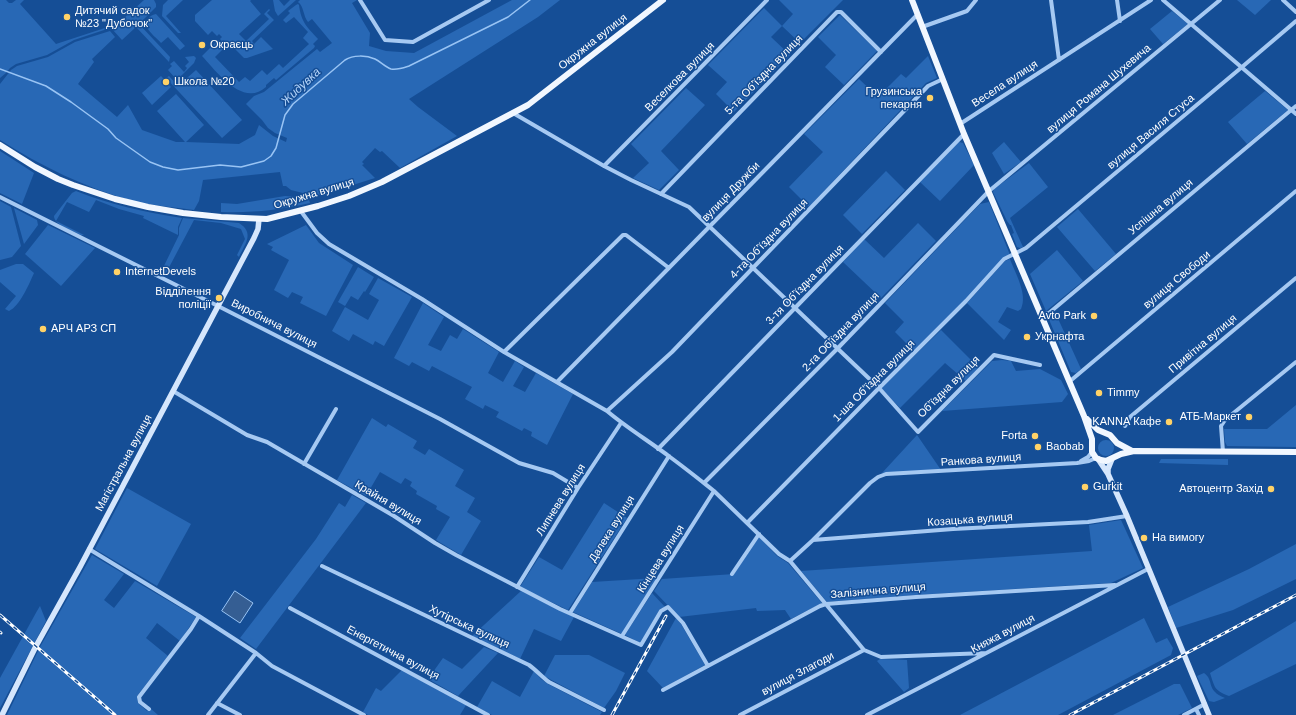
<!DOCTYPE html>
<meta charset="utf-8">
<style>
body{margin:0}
canvas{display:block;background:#154e96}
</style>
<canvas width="1296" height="715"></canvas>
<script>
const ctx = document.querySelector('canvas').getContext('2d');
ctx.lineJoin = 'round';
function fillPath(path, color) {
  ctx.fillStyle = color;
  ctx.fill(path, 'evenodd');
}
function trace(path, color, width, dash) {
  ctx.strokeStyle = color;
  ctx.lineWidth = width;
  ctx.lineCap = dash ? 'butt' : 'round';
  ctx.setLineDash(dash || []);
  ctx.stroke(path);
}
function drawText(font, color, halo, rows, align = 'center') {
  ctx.font = font + ' Arial,sans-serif';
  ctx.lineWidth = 3;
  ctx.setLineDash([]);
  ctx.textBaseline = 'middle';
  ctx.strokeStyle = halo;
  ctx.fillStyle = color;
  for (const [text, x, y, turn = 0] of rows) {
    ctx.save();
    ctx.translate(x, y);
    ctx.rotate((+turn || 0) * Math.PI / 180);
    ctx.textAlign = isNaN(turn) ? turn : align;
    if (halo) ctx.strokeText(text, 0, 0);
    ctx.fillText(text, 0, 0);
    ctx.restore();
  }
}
fillPath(new Path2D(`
 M 0,0 L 6,0 L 9,3 L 12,3 L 16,0 L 24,0 L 20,4 L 56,44 L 111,26 L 110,28 L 74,40 L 47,55 L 16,64 L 10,68 L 6,73 L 0,78 Z
 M 144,0 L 154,0 L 156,4 L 156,7 L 139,24 L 170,57 L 169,62 L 136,27 L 122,40 L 112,29 Z
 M 168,0 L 183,0 L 166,16 L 181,33 L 178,33 L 162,16 L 163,5 Z
 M 212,0 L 251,0 L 250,1 L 261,14 L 239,34 L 246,41 L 269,19 L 264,14 L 269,9 L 270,10 L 267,13 L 274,20 L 252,41 L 254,44 L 261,37 L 273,49 L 247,58 L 244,58 L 227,41 L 224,44 L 220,39 L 222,37 L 219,34 L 217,36 L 212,31 L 208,35 L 195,21 L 195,15 Z
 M 273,0 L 279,0 L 284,6 L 290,0 L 296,0 L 278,16 L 275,11 Z
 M 300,0 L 357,0 L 352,3 L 370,33 L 369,46 L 386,51 L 414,53 L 512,0 L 560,0 L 538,17 L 409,99 L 418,107 L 457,136 L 400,168 L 382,151 L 380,152 L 375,148 L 362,162 L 364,164 L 362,165 L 375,178 L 337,190 L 326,195 L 311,195 L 291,190 L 286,186 L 283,186 L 280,172 L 203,180 L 199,201 L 194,210 C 174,207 153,206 133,201 C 86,188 41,166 0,140 L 0,84 L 11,70 L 17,66 L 48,57 L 75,42 L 110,31 L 115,37 L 92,59 L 94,62 L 78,84 L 117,117 L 128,105 L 142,130 L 176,142 L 185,142 L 157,111 L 176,94 L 204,125 L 186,142 L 239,144 L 255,135 L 259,125 L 273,136 L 286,142 L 287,138 L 275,133 L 268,128 L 262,120 L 246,104 L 254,96 L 264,92 L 317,49 L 320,52 L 332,43 L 312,19 L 308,22 C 303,16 304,6 298,2 Z
 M 779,0 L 843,0 L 800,43 L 782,26 L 793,14 Z
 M 1237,0 L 1271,0 L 1255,15 Z
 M 298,4 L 299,5 C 301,22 307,27 318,39 L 313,44 L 315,46 L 314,48 L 276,80 L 274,78 L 266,85 L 266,87 C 243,108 216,71 202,56 L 217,41 L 224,48 L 215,57 L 239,82 L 245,77 L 250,81 L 262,70 L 267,75 L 279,64 L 283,68 L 309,44 L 303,38 L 308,32 L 294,17 L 286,23 L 283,20 L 290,13 L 288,11 L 296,5 Z
 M 764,8 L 782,26 L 771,37 L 790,55 L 734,112 L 716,94 L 727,82 L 708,65 Z
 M 1172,11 L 1188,24 L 1163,44 L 1150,29 Z
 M 156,14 L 185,46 L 180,50 L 168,37 L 161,43 C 156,37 141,27 148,19 C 150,16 152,15 156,14 Z
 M 840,15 L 877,51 L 844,85 L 825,67 L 836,55 L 818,37 Z
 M 194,56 L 196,58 L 194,63 L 177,80 L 168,70 L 172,66 L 170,64 L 174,61 L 184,72 L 187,68 L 185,66 L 189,62 L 185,57 Z
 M 928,56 L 937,78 L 926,83 L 809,207 L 789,187 L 823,152 L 804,134 L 859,79 L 878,97 L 901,74 L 906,78 Z
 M 196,70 L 242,120 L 222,138 L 166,78 L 169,76 L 178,86 Z
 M 161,76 L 171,87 L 152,105 L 142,93 Z
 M 686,88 L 705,105 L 661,151 L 679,170 L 659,190 L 633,178 L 649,163 L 631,144 Z
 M 1265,91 L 1288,110 L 1247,144 L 1228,122 Z
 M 959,142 L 963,143 L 974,165 L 940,201 L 920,182 Z
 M 1004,142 L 1021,162 L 1004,174 L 992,153 Z
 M 0,151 L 34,173 L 22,204 L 0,193 Z
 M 1029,163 L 1048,187 L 1010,218 L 1023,247 L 1020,248 L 1017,247 L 1012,234 L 1014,233 L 1011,225 L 1010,225 L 1007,221 L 993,192 L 994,189 Z
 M 886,171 L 905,190 L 862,234 L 843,215 Z
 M 76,191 C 111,205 144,212 182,218 L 178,227 L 178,235 L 143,218 L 144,216 L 119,209 L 96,200 L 89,212 L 67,202 L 56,221 L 84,235 L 81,235 C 73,231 54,225 54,216 L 72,193 Z
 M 285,196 L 297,197 L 309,200 L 310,203 C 278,210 254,213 221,212 L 221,203 L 237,204 Z
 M 0,201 L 11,207 L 21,246 L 12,257 L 0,260 Z
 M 989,202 L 1010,255 L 914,351 L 895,332 L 904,322 L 885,303 L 980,204 Z
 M 14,208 L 37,220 L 38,225 L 24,244 Z
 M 1078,209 L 1116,254 L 1095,271 L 1057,227 Z
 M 183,218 L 239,223 C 255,233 245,244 239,257 L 237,255 L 245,239 L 241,229 L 221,223 L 194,220 L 165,275 L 162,272 L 162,270 L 179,235 L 179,228 Z
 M 918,223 L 936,241 L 881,298 L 843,262 L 864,239 L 884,258 Z
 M 48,225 L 95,248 L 61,286 L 25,254 Z
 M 306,225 L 319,243 L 353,265 L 326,316 L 300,303 L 303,297 L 292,292 L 288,298 L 274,290 L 289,260 L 271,250 L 273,247 L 267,244 Z
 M 1057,250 L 1083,281 L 1046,311 L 1030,274 Z
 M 1010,259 C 1015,273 1028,294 1021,309 L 1018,311 L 1007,307 L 998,322 L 1011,330 L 1004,340 L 967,303 L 1005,261 Z
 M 16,264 L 23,264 L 34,273 C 29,284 20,306 9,311 L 5,309 L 16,296 L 0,282 L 0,270 Z
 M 358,267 L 374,277 L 365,292 L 364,291 L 358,300 L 351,296 L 345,306 L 338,302 Z
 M 378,278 L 412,297 L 384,346 L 375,341 L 373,345 L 353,334 L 349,341 L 332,331 L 345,307 L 368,320 L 379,300 L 369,294 Z
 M 423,303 L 444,317 L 428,345 L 441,351 L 450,335 L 457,339 L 463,329 L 499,352 L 488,373 L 503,382 L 515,361 L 524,367 L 513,386 L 525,392 L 536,373 L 573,394 L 547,445 L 531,436 L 532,432 L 524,428 L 522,431 L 496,417 L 499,412 L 485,405 L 483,409 L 465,399 L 472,387 L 432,366 L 429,371 L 412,362 L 409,366 L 394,358 Z
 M 1055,312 L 1081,369 L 1076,373 L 1071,372 L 1048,317 Z
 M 941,330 L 979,368 L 966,381 L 945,363 L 900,408 L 881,388 Z
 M 1002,360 L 1011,361 L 1016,371 L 1040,369 L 1061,380 L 1068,394 L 1062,402 L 942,411 L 992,361 Z
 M 1296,405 L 1296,447 L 1227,446 L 1225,442 L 1224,429 L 1267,429 Z
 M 372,418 L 386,427 L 388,424 L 417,441 L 413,448 L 425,455 L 429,449 L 464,470 L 455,486 L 475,498 L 467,512 L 481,521 L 461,555 L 436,540 L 450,517 L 436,509 L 437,506 L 416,494 L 417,491 L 410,486 L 412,482 L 405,478 L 401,484 L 380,472 L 366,496 L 337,480 Z
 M 917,435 L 941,470 L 882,473 Z
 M1098 448a8 8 0 1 1 16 0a8 8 0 1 1-16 0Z
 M 1161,459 L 1228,459 L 1228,465 L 1159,463 Z
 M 127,488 L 191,524 L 157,586 L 95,549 Z
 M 352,495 L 366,503 L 256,649 L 240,638 L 316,539 L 339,503 L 345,507 Z
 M 604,503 L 627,518 L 568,610 L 520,587 L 539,557 L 562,570 Z
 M 1121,520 L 1143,568 L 1111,583 L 916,595 L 827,602 L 801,571 L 1092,551 L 1089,525 Z
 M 759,537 L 777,556 L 788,563 L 822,603 L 791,619 L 785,610 L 757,611 L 756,608 L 679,617 L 654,591 L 662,579 L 734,574 Z
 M 1296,544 L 1296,579 L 1233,610 L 1176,628 L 1168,607 L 1249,569 Z
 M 92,555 L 124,574 L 104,600 L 114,608 L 135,581 L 196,617 L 180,641 L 157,623 L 146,638 L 168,656 L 137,696 L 138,703 L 147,711 L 150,708 L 158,715 L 7,715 L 40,647 Z
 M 657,578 L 622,634 L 573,612 L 592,582 Z
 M 521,591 L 574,617 L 561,641 L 534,629 L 520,659 L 472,636 Z
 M 652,593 L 665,607 L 660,609 L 640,643 L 625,635 Z
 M 40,606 L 46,621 L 0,708 L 0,678 L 37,611 Z
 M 676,618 L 681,624 L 705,665 L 663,688 L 647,671 Z
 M 1144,618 L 1156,643 L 1167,638 L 1173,648 L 1171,655 L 1058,715 L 960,715 Z
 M 1296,621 L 1296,664 L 1229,696 C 1214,690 1215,688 1210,673 Z
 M 484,647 L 498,653 L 458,696 L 428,679 L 443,658 L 462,669 Z
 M 555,655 L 589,655 L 625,673 L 616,691 L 604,708 L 544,676 Z
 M 880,659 L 907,660 L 909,688 L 904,692 L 877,661 Z
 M 402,670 L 466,705 L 460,715 L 368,715 L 363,712 L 376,688 L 381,691 Z
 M 534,671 L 541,679 L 548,684 L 602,712 L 600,715 L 492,715 L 477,707 L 492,681 L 520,697 Z
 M 1204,673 C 1215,681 1205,690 1225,698 L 1214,702 L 1209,701 L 1197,676 Z
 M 1174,684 L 1180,684 L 1192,708 L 1178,715 L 1113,715 Z`), '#2868b5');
const water = new Path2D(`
 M 235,591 L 253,603 L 240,623 L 222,611 Z`);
fillPath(water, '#355e93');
trace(water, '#99c4f4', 1);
trace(new Path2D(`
 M 0,69 L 46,86 L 71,102 L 108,129 L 116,138 L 150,162 L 163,167 L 178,170 L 220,165 L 241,167 L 264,161 L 271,156 L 276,148 L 285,115 L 293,104 L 345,60 C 353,55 366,55 375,59 C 381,62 385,67 391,69 C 398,70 403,68 409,66 L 508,17 L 530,0`), '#99c4f4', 1.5);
trace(new Path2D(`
 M 360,0 L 385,40 L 413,42 L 489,0
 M 1051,0 L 1059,60
 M 1117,0 L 1120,21
 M 1163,0 L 1296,114
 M 1283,0 L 1296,12
 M 922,27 L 967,11 L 976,0
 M 513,113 L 604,166 L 631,180 L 689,207 L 879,388 L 918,432 L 994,355 L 1040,365
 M 960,124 L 1151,0
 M 604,166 L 767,0
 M 661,194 L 837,12 L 841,12 L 881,52
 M 0,197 L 218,306 L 440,419 L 519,463 L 553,473 L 578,488
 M 300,210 L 317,233 L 329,244 L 422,299 L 504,352 L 607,411 C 627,428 649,441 670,457 C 685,468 700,480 714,491 L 779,554 L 790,561 L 864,650 L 881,657 L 986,653
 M 1041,315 L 1049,313 L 1296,106
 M 504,352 L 623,235 L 626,235 L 669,268
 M 557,382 L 917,15
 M 1069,382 L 1296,191
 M 173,391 L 247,435 L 267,442 L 394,516 L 435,543 L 456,555 L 560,609 L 641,645 L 661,611 L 668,607 L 683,623 L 708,666
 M 607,411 L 672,352 L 928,86 L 943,79
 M 1125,426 L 1130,417 L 1296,278
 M 658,449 L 964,134
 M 1223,452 L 1221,426 L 1225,420 L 1296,362
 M 1081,461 L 1088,457 L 1092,452
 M 304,464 L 336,409
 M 704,483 L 837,349 L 989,191 L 1220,0
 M 747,523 L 879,388 L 966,301 L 1004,259 L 1026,248 L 1242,67 L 1296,21
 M 813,540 L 953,529 L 1088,522 L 1127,516
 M 89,549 L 199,616 L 256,653 L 272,666 L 364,715
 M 790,561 L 813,540 L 870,483 L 878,477 L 886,474 L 1077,463 L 1089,461 L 1096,458
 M 322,566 L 529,665 C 536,670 542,677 549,682 L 604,710
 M 732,574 L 759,534
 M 517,587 L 578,488 L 621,423
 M 290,608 L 488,715
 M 570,613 L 669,456
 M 622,636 L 714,491
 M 663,690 L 820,606 L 826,604 L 916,597 L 1115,585
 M 217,703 L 240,715
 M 149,709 L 140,702 L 139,697 L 191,629 L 199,616
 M 1196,709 L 1199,715
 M 208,715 L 256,653
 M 740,715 L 864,650
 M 867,715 L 1148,569
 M 1184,715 L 1205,704`), '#a6c9f2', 4);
trace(new Path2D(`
 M 1098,459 L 1108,474 L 1127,516 L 1209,715
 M 1108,474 L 1108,469 L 1112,459
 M 2,715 L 36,646 L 80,567 L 254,238 L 258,229 L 259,219`), '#d5e6fc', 5.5);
trace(new Path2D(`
 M 912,0 L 964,134 L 1084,416 L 1092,439 L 1092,452 L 1096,458 L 1101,460 L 1106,461 L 1121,454 L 1134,451 L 1296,452
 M 0,145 L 35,167 L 58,179 L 73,185 L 115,199 L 148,207 L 183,213 L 221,217 L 267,219 L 318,206 L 349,196 L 382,182 L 528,105 L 663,0
 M 1087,419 L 1098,430 L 1110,435 L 1117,443 L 1132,451`), '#f1f7ff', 6);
const rail = new Path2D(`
 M 0,615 L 115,715
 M 0,632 L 1,633
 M 612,715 L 666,616
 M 1070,715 L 1296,595`);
trace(rail, '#fff', 3);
trace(rail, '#154e96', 1.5, [4.5]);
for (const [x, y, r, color] of [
 [67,17,4,"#ffd267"],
 [202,45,4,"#ffd267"],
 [166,82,4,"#ffd267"],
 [930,98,4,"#ffd267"],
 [117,272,4,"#ffd267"],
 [219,298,4,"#ffd267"],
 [1094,316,4,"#ffd267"],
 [43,329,4,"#ffd267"],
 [1027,337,4,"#ffd267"],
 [1099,393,4,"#ffd267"],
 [1249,417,4,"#ffd267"],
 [1169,422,4,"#ffd267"],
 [1035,436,4,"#ffd267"],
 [1038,447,4,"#ffd267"],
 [1085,487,4,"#ffd267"],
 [1271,489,4,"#ffd267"],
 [1144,538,4,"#ffd267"]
]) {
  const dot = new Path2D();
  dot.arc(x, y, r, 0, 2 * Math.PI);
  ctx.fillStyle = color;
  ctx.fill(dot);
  trace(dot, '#154e96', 1.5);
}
drawText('11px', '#fff', '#154e96', [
 ["Дитячий садок",75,11],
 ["№23 \"Дубочок\"",75,24],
 ["Окраєць",210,45],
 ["Школа №20",174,82],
 ["Грузинська",922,92,"right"],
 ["пекарня",922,105,"right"],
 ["InternetDevels",125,272],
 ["Відділення",211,292,"right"],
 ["поліції",211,305,"right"],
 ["Avto Park",1086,316,"right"],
 ["АРЧ АРЗ СП",51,329],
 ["Укрнафта",1035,337],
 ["Timmy",1107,393],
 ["АТБ-Маркет",1241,417,"right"],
 ["KANNA Кафе",1161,422,"right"],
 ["Forta",1027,436,"right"],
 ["Baobab",1046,447],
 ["Gurkit",1093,487],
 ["Автоцентр Захід",1263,489,"right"],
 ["На вимогу",1152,538]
], 'left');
drawText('11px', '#fff', '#154e96', [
 ["Окружна вулиця",593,42,-38],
 ["5-та Обʼїздна вулиця",764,75,-46],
 ["Веселкова вулиця",680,77,-45],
 ["Весела вулиця",1005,84,-33],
 ["вулиця Романа Шухевича",1099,89,-40],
 ["вулиця Василя Стуса",1151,132,-40],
 ["вулиця Дружби",731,192,-46],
 ["Окружна вулиця",314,194,-17],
 ["Успішна вулиця",1161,207,-40],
 ["4-та Обʼїздна вулиця",769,239,-46],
 ["вулиця Свободи",1177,280,-40],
 ["3-тя Обʼїздна вулиця",805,285,-46],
 ["Виробнича вулиця",274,324,27],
 ["2-га Обʼїздна вулиця",841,332,-46],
 ["Привітна вулиця",1203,344,-40],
 ["1-ша Обʼїздна вулиця",874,381,-45],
 ["Обʼїздна вулиця",949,387,-45],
 ["Ранкова вулиця",981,460,-4],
 ["Магістральна вулиця",124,463,-62],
 ["Липнева вулиця",561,500,-58],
 ["Крайня вулиця",388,503,31],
 ["Козацька вулиця",970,520,-4],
 ["Далека вулиця",612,529,-58],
 ["Кінцева вулиця",661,559,-58],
 ["Залізнична вулиця",878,591,-5],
 ["Хутірська вулиця",469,627,25],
 ["Княжа вулиця",1003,634,-28],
 ["Енергетична вулиця",393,653,28],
 ["вулиця Злагоди",798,674,-28]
]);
drawText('italic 12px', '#b3d3f8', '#154e96', [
 ["Жидувка",301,87,-43]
]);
</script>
